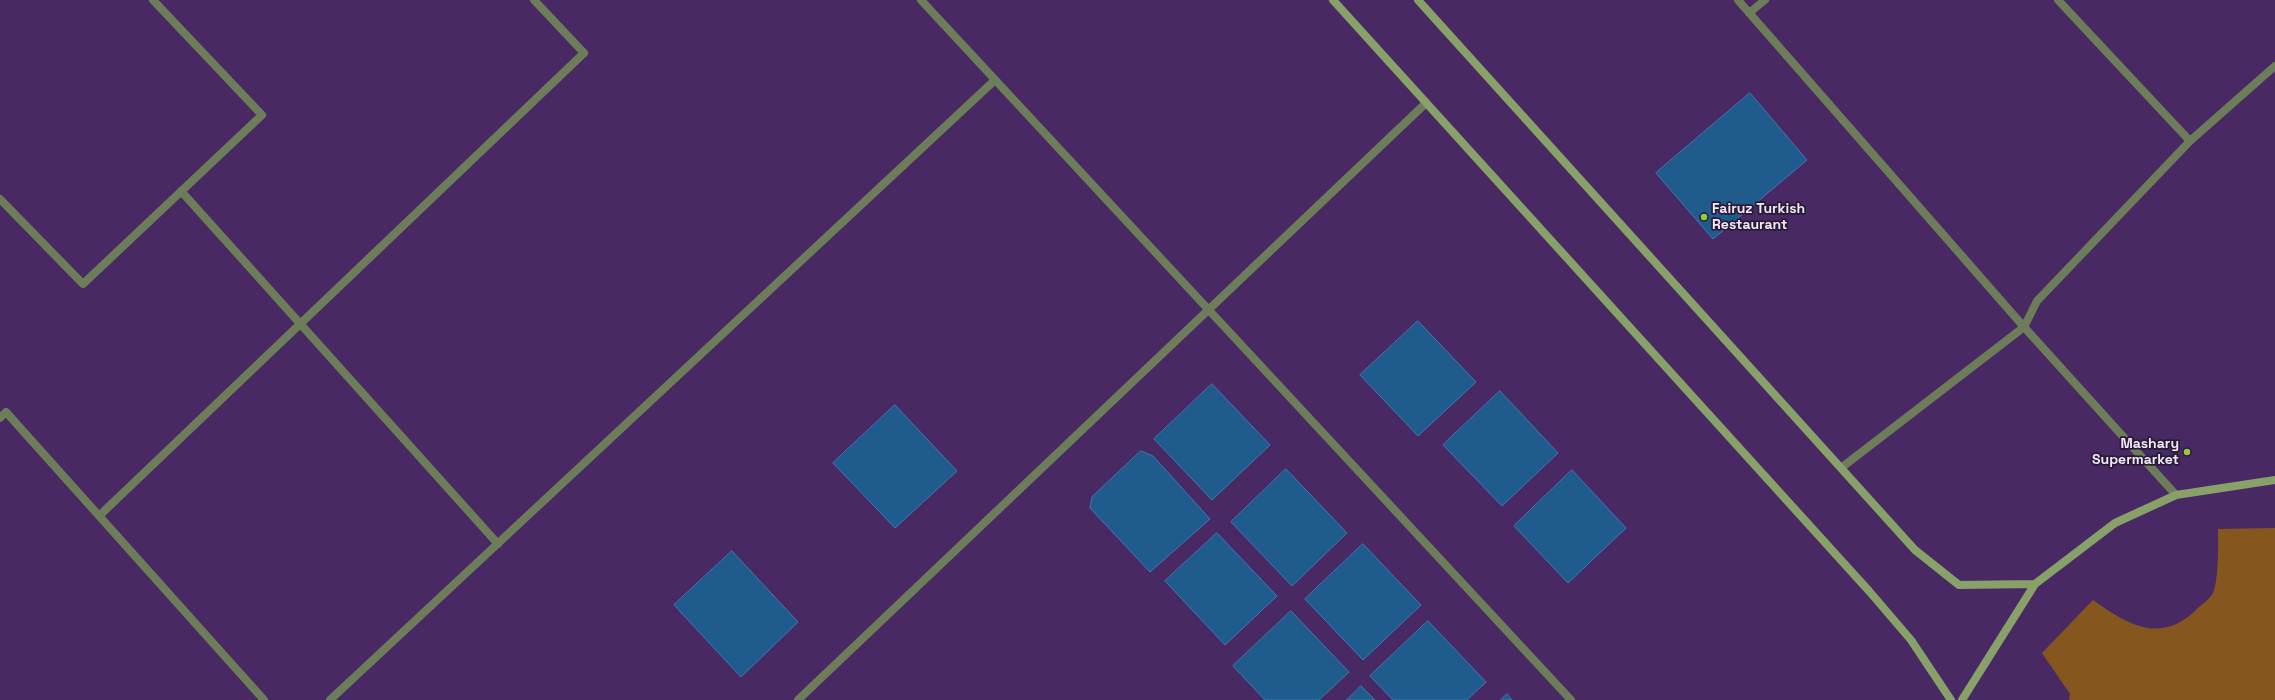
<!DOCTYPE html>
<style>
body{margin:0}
canvas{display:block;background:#492963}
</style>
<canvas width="2275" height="700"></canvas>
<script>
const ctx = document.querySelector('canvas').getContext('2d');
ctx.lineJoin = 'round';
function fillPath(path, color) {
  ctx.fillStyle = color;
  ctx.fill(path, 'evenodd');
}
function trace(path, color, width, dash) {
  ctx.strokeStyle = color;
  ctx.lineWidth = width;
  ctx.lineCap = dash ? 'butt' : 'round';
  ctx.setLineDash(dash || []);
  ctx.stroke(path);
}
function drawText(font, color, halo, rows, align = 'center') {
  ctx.font = font + ' "Space Grotesk",sans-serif';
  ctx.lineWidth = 3.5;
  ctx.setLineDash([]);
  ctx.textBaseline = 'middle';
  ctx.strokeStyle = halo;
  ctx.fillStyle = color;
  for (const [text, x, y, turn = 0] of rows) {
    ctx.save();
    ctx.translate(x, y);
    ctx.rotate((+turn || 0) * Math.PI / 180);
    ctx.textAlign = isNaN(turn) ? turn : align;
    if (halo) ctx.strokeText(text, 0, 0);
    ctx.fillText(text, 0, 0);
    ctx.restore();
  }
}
fillPath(new Path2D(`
 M 2275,528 L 2275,700 L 2069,700 L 2070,694 L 2042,653 L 2093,600 C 2127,624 2160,645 2196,610 C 2201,605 2210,599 2213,593 C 2219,579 2218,544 2218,529 Z`), '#85571f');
const building = new Path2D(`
 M 1750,93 L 1807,160 L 1713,239 L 1656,173 Z
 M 1418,321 L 1476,382 L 1418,436 L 1360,375 Z
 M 1212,384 L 1270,445 L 1212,500 L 1154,439 Z
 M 1500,391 L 1558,453 L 1502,506 L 1443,445 Z
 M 895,405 L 957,471 L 895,528 L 833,463 Z
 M 1141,451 L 1153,456 L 1210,519 L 1150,572 L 1090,508 L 1092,497 Z
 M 1286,469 L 1347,533 L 1292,586 L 1231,522 Z
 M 1572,470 L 1626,528 L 1568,583 L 1514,526 Z
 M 1217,533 L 1277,596 L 1225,645 L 1165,581 Z
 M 1363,544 L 1421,605 L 1363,660 L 1305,599 Z
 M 732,551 L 798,622 L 741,677 L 674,605 Z
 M 1291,611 L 1349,672 L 1319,700 L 1265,700 L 1233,666 Z
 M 1428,621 L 1486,682 L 1467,700 L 1393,700 L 1370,676 Z
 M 1361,686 L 1375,700 L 1347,700 Z
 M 1507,694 L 1512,700 L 1501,700 Z`);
fillPath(building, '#205b8d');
trace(building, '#3f79ad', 1);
trace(new Path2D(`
 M 921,0 L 1571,700
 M 1738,0 L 2024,327 L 2176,495
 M 2058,0 L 2190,141
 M 1749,13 L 1765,0
 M 181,191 L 498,544
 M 0,199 L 83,284 L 262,115 L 153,0
 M 0,418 L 6,412 L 264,700
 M 1841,468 L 2024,327 L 2037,301 L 2190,141 L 2275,66
 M 100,515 L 584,53 L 534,0
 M 330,700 L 995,80
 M 798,700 L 1426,103`), '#6d7d59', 8);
trace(new Path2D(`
 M 1333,0 L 1869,591 L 1911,640 L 1951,700
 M 1418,0 L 1915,550 L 1959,585 L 2035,584
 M 1962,700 L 2035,584 L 2115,523 L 2176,495 L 2275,480`), '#88a168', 8);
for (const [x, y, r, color] of [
 [1704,217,4,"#96cc3a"],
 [2187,452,4,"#96cc3a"]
]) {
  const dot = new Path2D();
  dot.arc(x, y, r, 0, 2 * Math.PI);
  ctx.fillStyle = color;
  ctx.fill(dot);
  trace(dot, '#281b34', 1.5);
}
drawText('bold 14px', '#f2e8fd', '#281b34', [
 ["Fairuz Turkish",1712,209],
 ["Restaurant",1712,225],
 ["Mashary",2179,444,"right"],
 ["Supermarket",2179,460,"right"]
], 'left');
</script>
